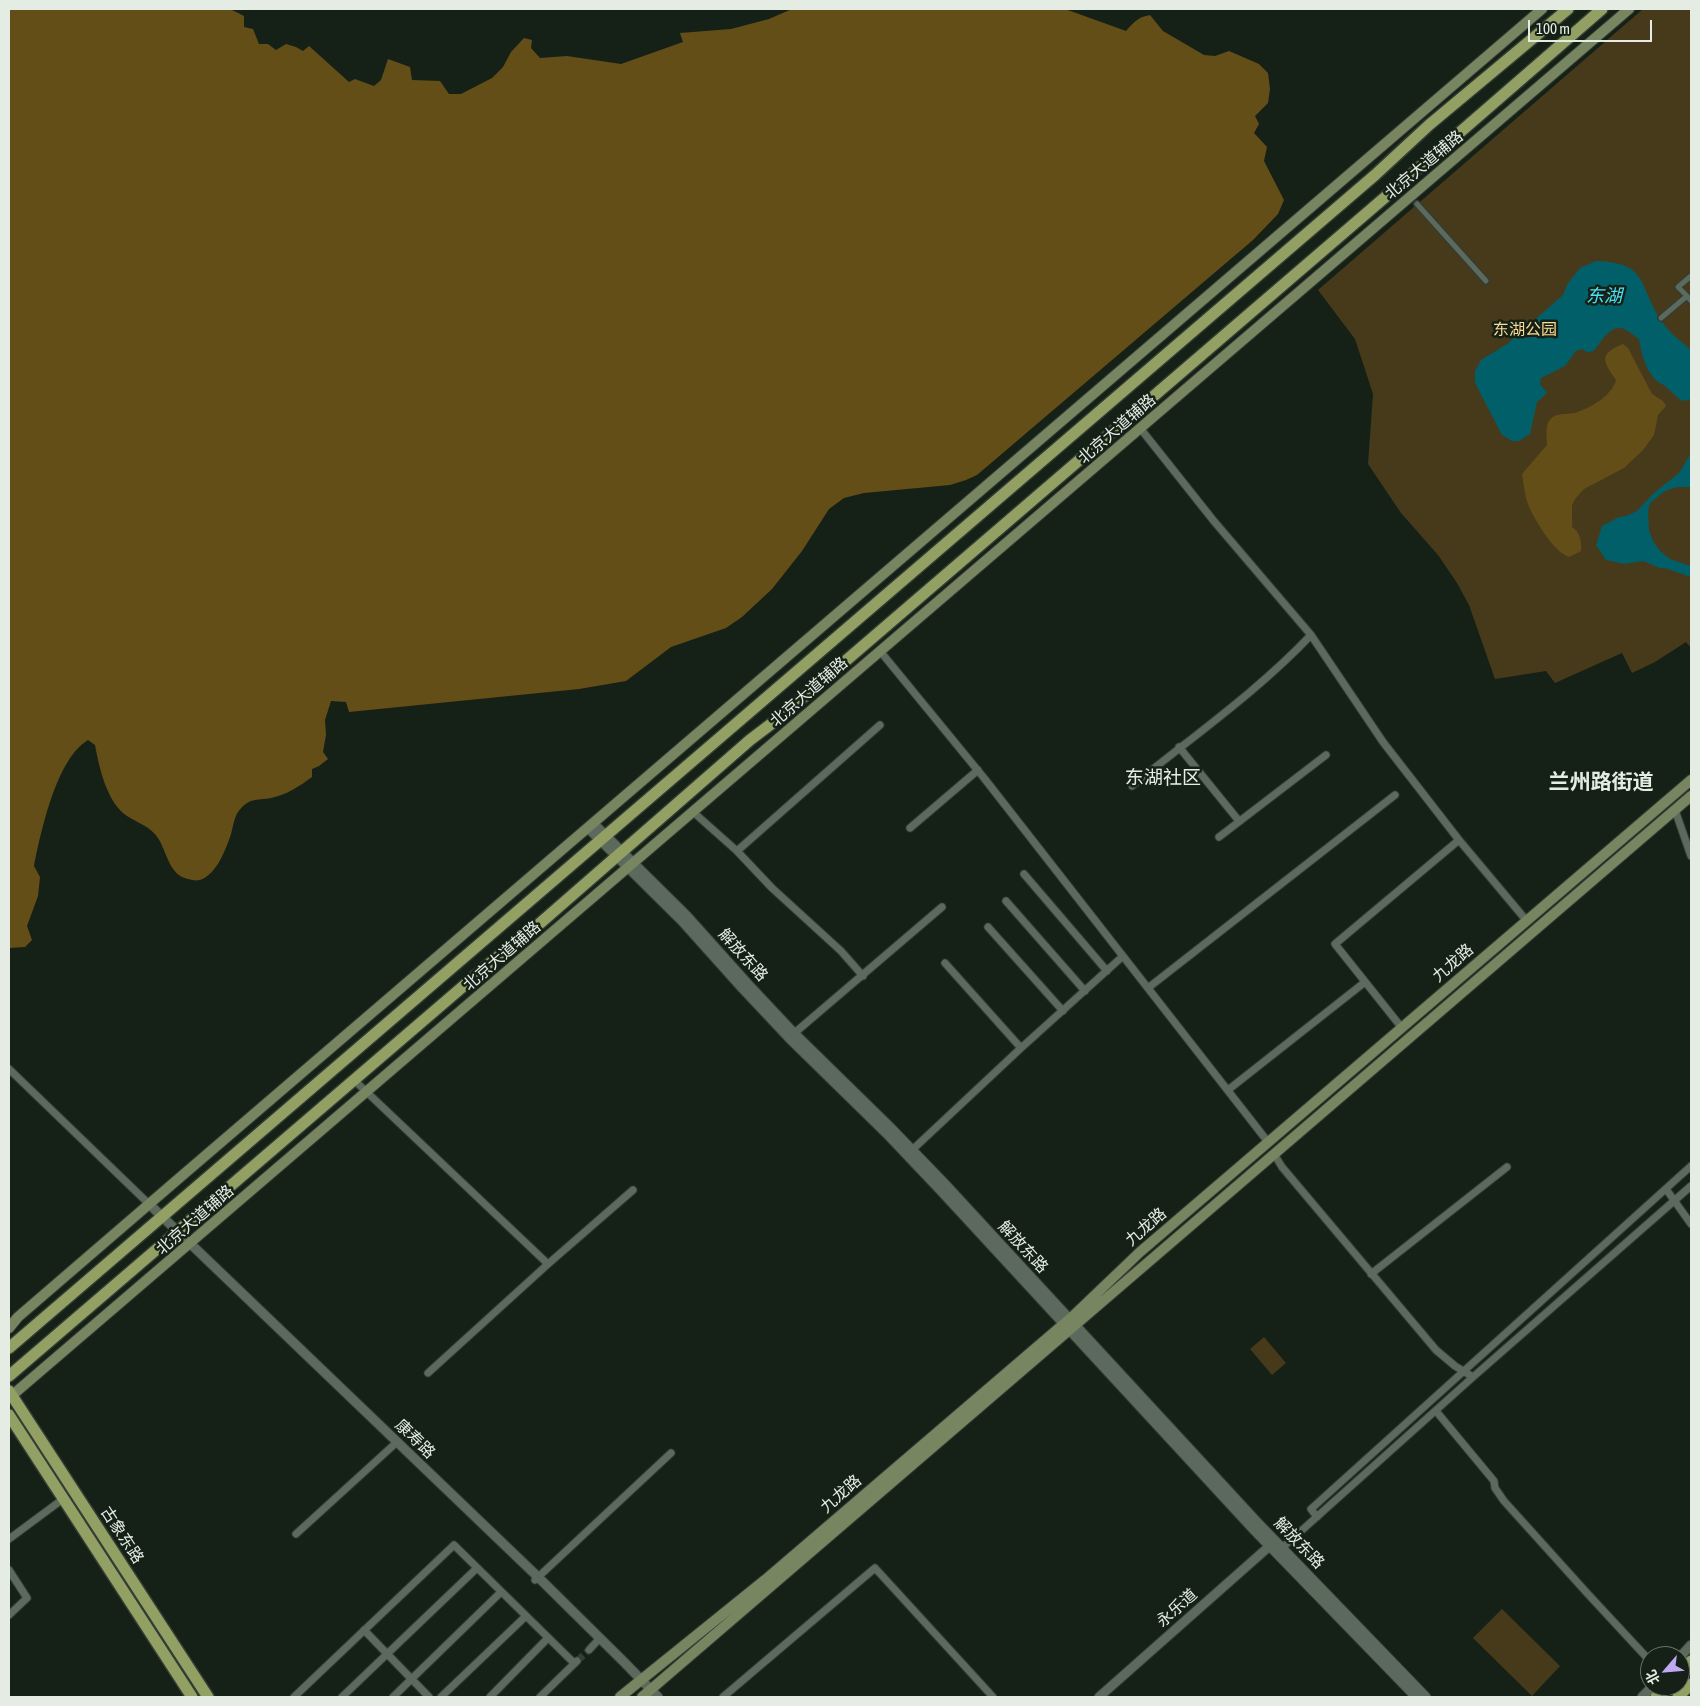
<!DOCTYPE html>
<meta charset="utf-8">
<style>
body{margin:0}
#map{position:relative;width:1700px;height:1706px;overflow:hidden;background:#152116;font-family:"Asap Condensed","Noto Sans SC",sans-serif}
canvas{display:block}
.frame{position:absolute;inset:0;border:10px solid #e4ece4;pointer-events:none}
.north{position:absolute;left:1640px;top:1646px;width:50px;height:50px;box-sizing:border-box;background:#152116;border:1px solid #687268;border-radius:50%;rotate:243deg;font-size:14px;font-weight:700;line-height:20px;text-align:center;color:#e4ece4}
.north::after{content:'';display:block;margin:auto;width:18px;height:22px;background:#c1a8f3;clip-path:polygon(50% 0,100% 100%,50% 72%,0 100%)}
.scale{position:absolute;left:1528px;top:20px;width:124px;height:22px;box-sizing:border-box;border:2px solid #e4ece4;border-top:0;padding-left:6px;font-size:15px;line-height:18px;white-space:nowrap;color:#e4ece4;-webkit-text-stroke:4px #152116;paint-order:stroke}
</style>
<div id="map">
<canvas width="1700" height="1706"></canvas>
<div class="frame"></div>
<div class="north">北</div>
<div class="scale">100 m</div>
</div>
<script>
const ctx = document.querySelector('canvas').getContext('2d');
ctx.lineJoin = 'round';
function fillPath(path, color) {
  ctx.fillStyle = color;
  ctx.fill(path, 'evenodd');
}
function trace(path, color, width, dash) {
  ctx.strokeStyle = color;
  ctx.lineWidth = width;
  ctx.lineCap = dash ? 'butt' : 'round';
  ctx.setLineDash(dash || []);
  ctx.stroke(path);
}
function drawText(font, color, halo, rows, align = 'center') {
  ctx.font = font + ' "Asap Condensed","Noto Sans SC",sans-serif';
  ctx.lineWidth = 5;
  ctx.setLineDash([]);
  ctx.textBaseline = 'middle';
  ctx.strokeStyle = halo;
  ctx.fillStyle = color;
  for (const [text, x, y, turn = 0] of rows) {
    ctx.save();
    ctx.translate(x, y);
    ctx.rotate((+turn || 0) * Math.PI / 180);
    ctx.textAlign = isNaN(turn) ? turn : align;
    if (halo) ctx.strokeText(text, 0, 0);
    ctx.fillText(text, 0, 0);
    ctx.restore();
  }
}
fillPath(new Path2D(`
 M 1643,9 L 1691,9 L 1691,648 L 1686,642 L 1655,662 L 1632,673 L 1622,653 L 1555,683 L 1546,671 L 1495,679 L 1469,605 L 1457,583 L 1438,555 L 1401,513 L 1368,464 L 1373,394 L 1355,339 L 1318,290 Z
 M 1264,1337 L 1286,1363 L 1272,1375 L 1250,1349 Z
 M 1502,1609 L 1560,1666 L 1532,1696 L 1473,1638 Z`), '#473a1a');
fillPath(new Path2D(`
 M 9,9 L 230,9 L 244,16 L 244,27 L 253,29 L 259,44 L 268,44 L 276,50 L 286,44 L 296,47 L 303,51 L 309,46 L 349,82 L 355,79 L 374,86 L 381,80 L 388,59 L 410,67 L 412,80 L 440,81 L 449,94 L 461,94 L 492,78 L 503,67 L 511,52 L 524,38 L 532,40 L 531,48 L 540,58 L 567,56 L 621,64 L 683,42 L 680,33 L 731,29 L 769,19 L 792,9 L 1065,9 L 1126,31 C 1134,22 1138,17 1150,15 L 1163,31 L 1204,55 L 1215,56 L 1229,51 L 1259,64 L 1268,73 L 1270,89 L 1268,103 L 1255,116 L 1259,124 L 1254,133 L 1267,147 L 1264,161 L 1284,200 L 1278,214 L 1253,240 L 977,475 L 966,480 L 950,485 L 864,493 L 844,498 L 829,509 L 802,551 L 772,589 L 742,617 L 726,628 L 671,647 L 626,681 L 579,689 L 349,712 L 346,702 L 331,701 L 325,720 L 326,735 L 323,752 L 328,759 L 319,766 L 312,769 L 312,777 C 300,786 286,795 271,798 C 256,801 249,797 238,812 C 234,818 233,827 231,834 C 226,849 217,874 200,880 C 196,881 192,880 188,879 C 169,875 167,852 158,838 C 151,827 138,823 127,816 C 107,803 99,767 95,745 L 88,740 C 56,759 41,832 34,866 L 40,877 L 38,896 L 27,926 L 32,940 L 25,947 L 9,948 Z
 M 1623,344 L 1628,348 L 1652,394 L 1663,401 L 1666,406 L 1658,415 L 1654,435 L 1643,450 L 1624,468 L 1584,489 L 1575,499 L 1572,505 L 1572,527 C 1580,532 1582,542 1581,551 L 1569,557 C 1554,552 1537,523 1530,509 C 1525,499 1524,485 1522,474 L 1547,445 C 1547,438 1545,427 1549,421 C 1555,412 1565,415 1574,413 C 1589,409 1612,396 1616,380 C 1603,361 1598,354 1623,344 Z`), '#644e18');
fillPath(new Path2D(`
 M 1596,261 C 1647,263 1638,282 1659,317 C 1667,331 1679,340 1691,350 L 1691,399 L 1682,401 C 1676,397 1672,392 1667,388 C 1665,385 1661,384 1657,381 C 1646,372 1641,352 1639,339 C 1634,336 1627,329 1621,328 C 1610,326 1600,343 1594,351 L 1587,352 L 1582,349 L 1576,351 L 1565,366 L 1541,378 L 1540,384 L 1547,393 L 1537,402 L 1530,434 L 1519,441 L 1512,441 L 1502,435 L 1475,383 L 1475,371 L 1481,360 L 1507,344 L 1563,295 L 1568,283 L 1580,268 Z
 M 1691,453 L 1691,487 L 1677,487 L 1665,491 L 1650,503 L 1648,512 L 1649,530 L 1653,541 L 1660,551 L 1670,559 L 1691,566 L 1691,577 L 1665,568 L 1660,568 L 1643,561 L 1624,564 L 1606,560 L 1596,545 L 1602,526 L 1619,517 L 1626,516 L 1637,511 L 1654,493 L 1679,473 Z`), '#005f69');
trace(new Path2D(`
 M 578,1660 L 589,1650`), '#343f35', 7, [7, 3.5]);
const pedestrian = new Path2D(`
 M 1417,204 L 1486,281
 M 1687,296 L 1678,287 L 1691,276
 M 1661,318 L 1687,296 L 1691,301`);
const minor = new Path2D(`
 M 1140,428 L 1213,520 L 1311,635 L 1383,742 L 1459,840 L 1526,920
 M 880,651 L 984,778 L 1268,1142
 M 1179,747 L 1239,821
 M 1132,786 C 1192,737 1257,692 1311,635
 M 1675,810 L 1691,856
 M 692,811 L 737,851 L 772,888 L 841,951 L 863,976
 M 910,828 L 978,770
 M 1219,837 L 1326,755
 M 737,851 L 880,725
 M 1024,874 L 1107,971
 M 1006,901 L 1085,991
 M 988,927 L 1063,1011
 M 945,963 L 1021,1048
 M 1148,988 L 1395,795
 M 1402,1028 L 1335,944 L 1459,840
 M 791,1036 L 942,907
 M 9,1069 L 149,1204
 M 354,1080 L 548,1264
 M 1228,1090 L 1365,982
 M 910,1152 L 1021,1048 L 1123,956
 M 1274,1154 L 1282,1167 L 1436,1350 L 1455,1366 L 1473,1377
 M 1666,1189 L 1691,1224
 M 1371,1274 L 1507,1167
 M 428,1373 L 548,1264 L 633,1190
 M 1436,1411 L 1494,1481 L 1495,1488 L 1504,1501 L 1587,1593 L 1650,1661
 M 1317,1517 L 1311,1509 L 1691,1166
 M 296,1534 L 397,1442
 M 9,1539 L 63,1499
 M 1282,1548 L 1473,1377 L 1691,1186
 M 9,1570 L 27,1598 L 9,1615
 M 535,1580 L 671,1453
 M 364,1630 L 429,1697
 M 589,1650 L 600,1638
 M 294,1697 L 454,1545 L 574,1663
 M 342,1697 L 477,1568
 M 393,1697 L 501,1592
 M 441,1697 L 526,1616
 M 490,1697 L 548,1638
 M 540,1697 L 577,1661
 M 723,1697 L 875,1568 L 993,1697`);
const tertiary = new Path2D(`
 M 593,823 L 687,916 L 748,984 L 794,1033 L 891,1128 L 947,1186 L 1259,1524 L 1426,1697
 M 588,828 L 682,921 L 742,988 L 789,1038 L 886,1133 L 941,1191 L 1253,1529 L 1416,1697
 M 149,1204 L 538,1577 L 623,1661 L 658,1697
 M 1680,1657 L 1691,1645
 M 1099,1697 L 1273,1543
 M 1642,1697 L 1653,1686`);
const secondary = new Path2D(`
 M 9,1328 L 18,1317 L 177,1180 L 1542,9
 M 9,1398 L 1629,9
 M 620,1697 L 765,1580 L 1073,1316 L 1140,1252 L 1691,780
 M 642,1697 L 1691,796`);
const primary = new Path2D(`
 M 9,1348 L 1375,175 L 1429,125 L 1568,9
 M 9,1376 L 495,959 L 530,932 L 750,740 L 779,718 L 842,664 L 1390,193 L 1602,9
 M 9,1391 L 208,1697
 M 9,1415 L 192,1697
 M 1680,1672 L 1691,1661
 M 1656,1697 L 1667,1686
 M 1678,1697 L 1691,1684`);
trace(pedestrian, '#343c34', 8);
trace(minor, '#343c34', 9);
trace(tertiary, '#343c34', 11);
trace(secondary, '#343c34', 12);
trace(primary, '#343c34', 14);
trace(pedestrian, '#5c6a5d', 5);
trace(minor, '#5c6a5d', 7);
trace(tertiary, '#5c6a5d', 9);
trace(secondary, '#778560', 10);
trace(primary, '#92a064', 11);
drawText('16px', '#e4ece4', '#152116', [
 ["北京大道辅路",1424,165,-40],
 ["北京大道辅路",1117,429,-41],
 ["北京大道辅路",809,692,-41],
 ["解放东路",743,955,48],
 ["北京大道辅路",502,956,-41],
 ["九龙路",1453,963,-41],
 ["北京大道辅路",195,1220,-41],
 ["九龙路",1146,1227,-41],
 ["解放东路",1023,1247,47],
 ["康寿路",415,1439,44],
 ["九龙路",841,1494,-41],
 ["古象东路",122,1535,57],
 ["解放东路",1299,1543,46],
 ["永乐道",1177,1608,-42]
]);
drawText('16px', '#fbdb96', '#152116', [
 ["东湖公园",1525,330]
]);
drawText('italic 18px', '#4be1f4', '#152116', [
 ["东湖",1604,296]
]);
drawText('19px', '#e4ece4', '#152116', [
 ["东湖社区",1163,778]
]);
drawText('bold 21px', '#e4ece4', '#152116', [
 ["兰州路街道",1601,782]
]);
</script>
